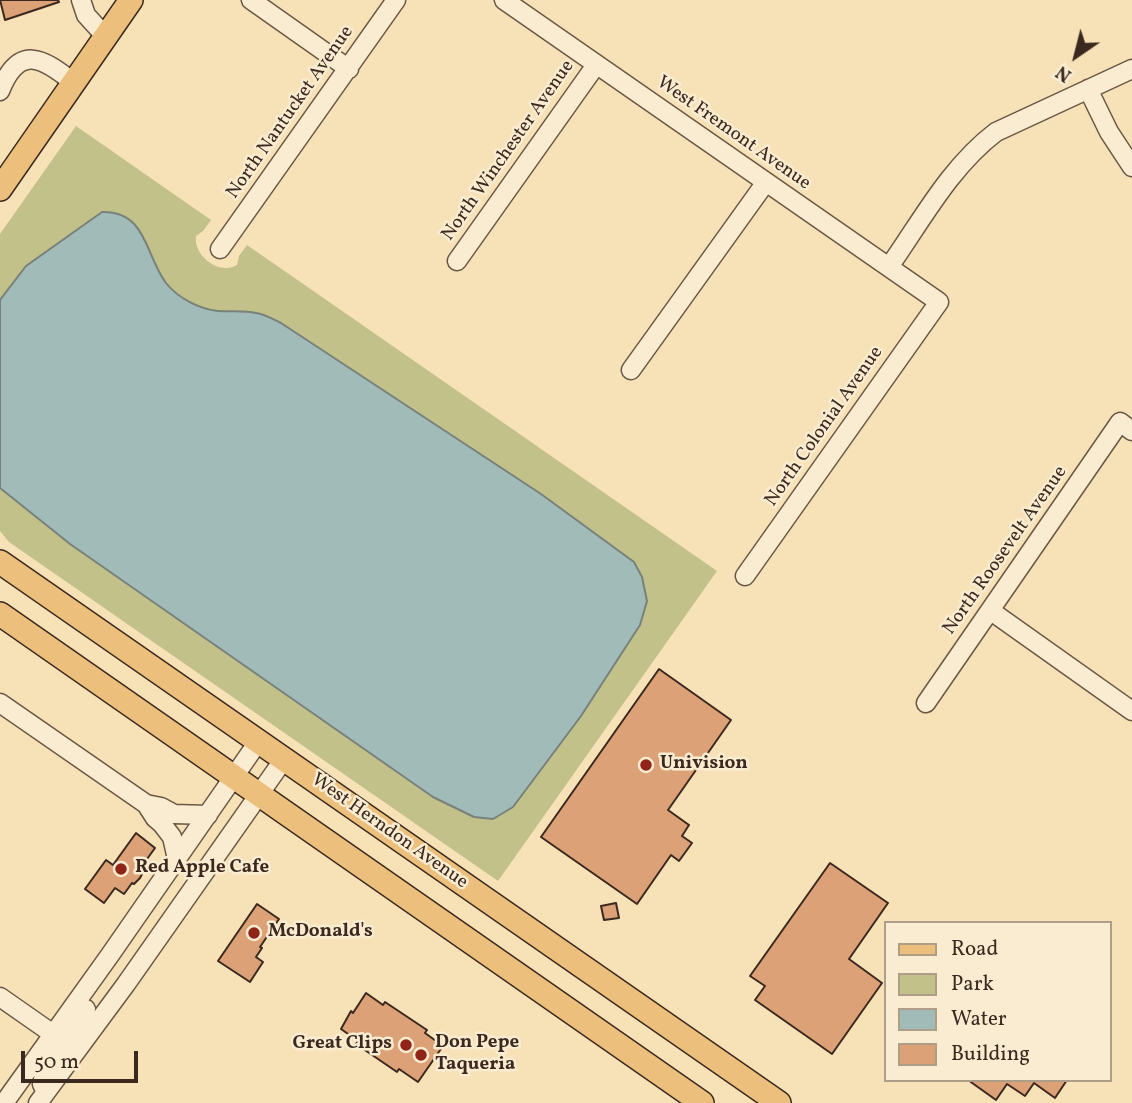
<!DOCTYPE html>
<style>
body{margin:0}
#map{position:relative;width:1132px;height:1103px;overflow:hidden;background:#f7e1b7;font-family:Vollkorn,serif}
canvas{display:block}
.legend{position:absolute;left:884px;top:921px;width:228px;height:161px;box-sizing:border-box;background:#faecd0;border:2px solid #ae9e89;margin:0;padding:9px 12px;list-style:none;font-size:21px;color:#3b291f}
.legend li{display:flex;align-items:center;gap:14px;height:35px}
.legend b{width:35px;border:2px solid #ae9e89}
.north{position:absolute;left:1041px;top:21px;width:70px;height:70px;-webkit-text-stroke:5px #faecd0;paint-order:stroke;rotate:215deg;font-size:19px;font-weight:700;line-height:28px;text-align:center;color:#3b291f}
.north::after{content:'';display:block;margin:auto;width:24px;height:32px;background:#3b291f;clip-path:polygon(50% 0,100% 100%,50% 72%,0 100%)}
.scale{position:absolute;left:21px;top:1051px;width:117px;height:32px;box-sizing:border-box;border:4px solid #3b291f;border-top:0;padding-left:9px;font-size:21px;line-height:24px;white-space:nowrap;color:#3b291f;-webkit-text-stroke:5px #faecd0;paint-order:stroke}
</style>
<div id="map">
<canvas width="1132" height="1103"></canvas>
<ul class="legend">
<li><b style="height:9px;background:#ecc07c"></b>Road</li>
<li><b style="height:19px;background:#c3c18a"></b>Park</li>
<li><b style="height:19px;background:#a1bbb8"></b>Water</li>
<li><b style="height:19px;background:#dca176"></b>Building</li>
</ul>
<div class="north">N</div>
<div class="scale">50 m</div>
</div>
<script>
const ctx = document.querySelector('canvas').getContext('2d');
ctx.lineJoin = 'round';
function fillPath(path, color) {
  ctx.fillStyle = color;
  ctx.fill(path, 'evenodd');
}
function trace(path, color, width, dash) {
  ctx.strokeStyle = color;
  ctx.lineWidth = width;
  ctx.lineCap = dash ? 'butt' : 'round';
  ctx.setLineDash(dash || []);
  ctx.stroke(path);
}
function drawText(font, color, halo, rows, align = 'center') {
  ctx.font = font + ' Vollkorn,serif';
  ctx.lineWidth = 5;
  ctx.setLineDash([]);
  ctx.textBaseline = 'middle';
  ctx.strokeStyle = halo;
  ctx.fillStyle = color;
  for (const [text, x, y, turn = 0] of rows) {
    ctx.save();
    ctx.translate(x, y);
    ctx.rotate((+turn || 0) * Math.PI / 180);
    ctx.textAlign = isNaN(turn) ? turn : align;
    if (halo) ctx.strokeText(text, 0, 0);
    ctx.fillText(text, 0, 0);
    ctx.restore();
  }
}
fillPath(new Path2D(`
 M 76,126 L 211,220 L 203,231 L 196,236 C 193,255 219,276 237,265 L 239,256 L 247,245 L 717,571 L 498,881 L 9,542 L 0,531 L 0,234 Z`), '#c3c18a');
const water = new Path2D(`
 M 102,212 C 147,211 145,255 166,283 C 178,298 199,309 218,311 C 230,312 243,310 256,313 C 264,314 273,319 281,323 L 541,494 L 634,562 L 642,577 L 647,601 L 640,625 L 581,716 L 513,807 L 493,819 L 474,817 L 433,797 L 70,544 L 0,488 L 0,300 L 26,266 Z`);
fillPath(water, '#a1bbb8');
trace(water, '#78817b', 2);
const building = new Path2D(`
 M 0,0 L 58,0 L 59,2 L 5,20 Z
 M 659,669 L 731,720 L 668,810 L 689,825 L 682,836 L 692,843 L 679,861 L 671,855 L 637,904 L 541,837 Z
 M 136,833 L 155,848 L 142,866 L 141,868 L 144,870 L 140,878 L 134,884 L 132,883 L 124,894 L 115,888 L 104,903 L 85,889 L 106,860 L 113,865 Z
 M 830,863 L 888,903 L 849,959 L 882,983 L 832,1054 L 755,1000 L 765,986 L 750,976 Z
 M 616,903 L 619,918 L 604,920 L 601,906 Z
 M 257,904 L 279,919 L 260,947 L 262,948 L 256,957 L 263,962 L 250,982 L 218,961 Z
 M 366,993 L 383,1005 L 385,1002 L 427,1030 L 425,1033 L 443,1046 L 418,1082 L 399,1069 L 397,1072 L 356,1044 L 358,1041 L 341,1029 L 351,1011 L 353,1013 Z
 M 968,1080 L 1067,1080 L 1055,1098 L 1034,1083 L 1025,1096 L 1007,1084 L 996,1100 Z`);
fillPath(building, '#dca176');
trace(building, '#3b291f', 2);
const minor = new Path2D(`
 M 81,0 L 86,15 L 106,37
 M 251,0 L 349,69
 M 504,0 L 939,302 L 745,576
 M 1088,89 L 1109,132 L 1132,167
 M 0,91 C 19,44 42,57 74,83
 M 220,249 L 396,0
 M 457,261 L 596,65
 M 889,267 C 922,220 950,167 996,132 L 1132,69
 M 631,370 L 766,182
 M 991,611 L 1132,711
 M 0,703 L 146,804 L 161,807 L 174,814 L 208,815
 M 926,703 L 1120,422 L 1132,431
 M 146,804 L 155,818 L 162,824 L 172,837 L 177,859
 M 0,997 L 53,1034
 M 46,1092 L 42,1084 L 46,1066 L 86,1009
 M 4,1103 L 110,955 L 258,742
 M 38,1103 L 126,984 L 284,759`);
const major = new Path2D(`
 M 0,189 L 131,0
 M 0,562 L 779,1103
 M 0,614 L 702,1103`);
trace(minor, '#6a5745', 21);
trace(major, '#3b291f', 26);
trace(minor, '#faecd0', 18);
trace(major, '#ecc07c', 23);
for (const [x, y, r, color] of [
 [646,765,7,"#8f2418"],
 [121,869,7,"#8f2418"],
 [254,933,7,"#8f2418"],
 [406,1045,7,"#8f2418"],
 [421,1055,7,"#8f2418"]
]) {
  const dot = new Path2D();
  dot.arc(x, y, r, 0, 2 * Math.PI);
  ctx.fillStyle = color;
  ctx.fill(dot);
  trace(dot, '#faecd0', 2.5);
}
drawText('19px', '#3b291f', '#faecd0', [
 ["North Nantucket Avenue",291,113,-55],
 ["West Fremont Avenue",733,134,35],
 ["North Winchester Avenue",509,151,-55],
 ["North Colonial Avenue",825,427,-55],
 ["North Roosevelt Avenue",1006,551,-55],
 ["West Herndon Avenue",389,832,35]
]);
drawText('bold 19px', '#3b291f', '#faecd0', [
 ["Univision",660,765],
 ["Red Apple Cafe",135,869],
 ["McDonald's",268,933],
 ["Don Pepe",435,1044],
 ["Taqueria",435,1066],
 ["Great Clips",392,1045,"right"]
], 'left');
</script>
